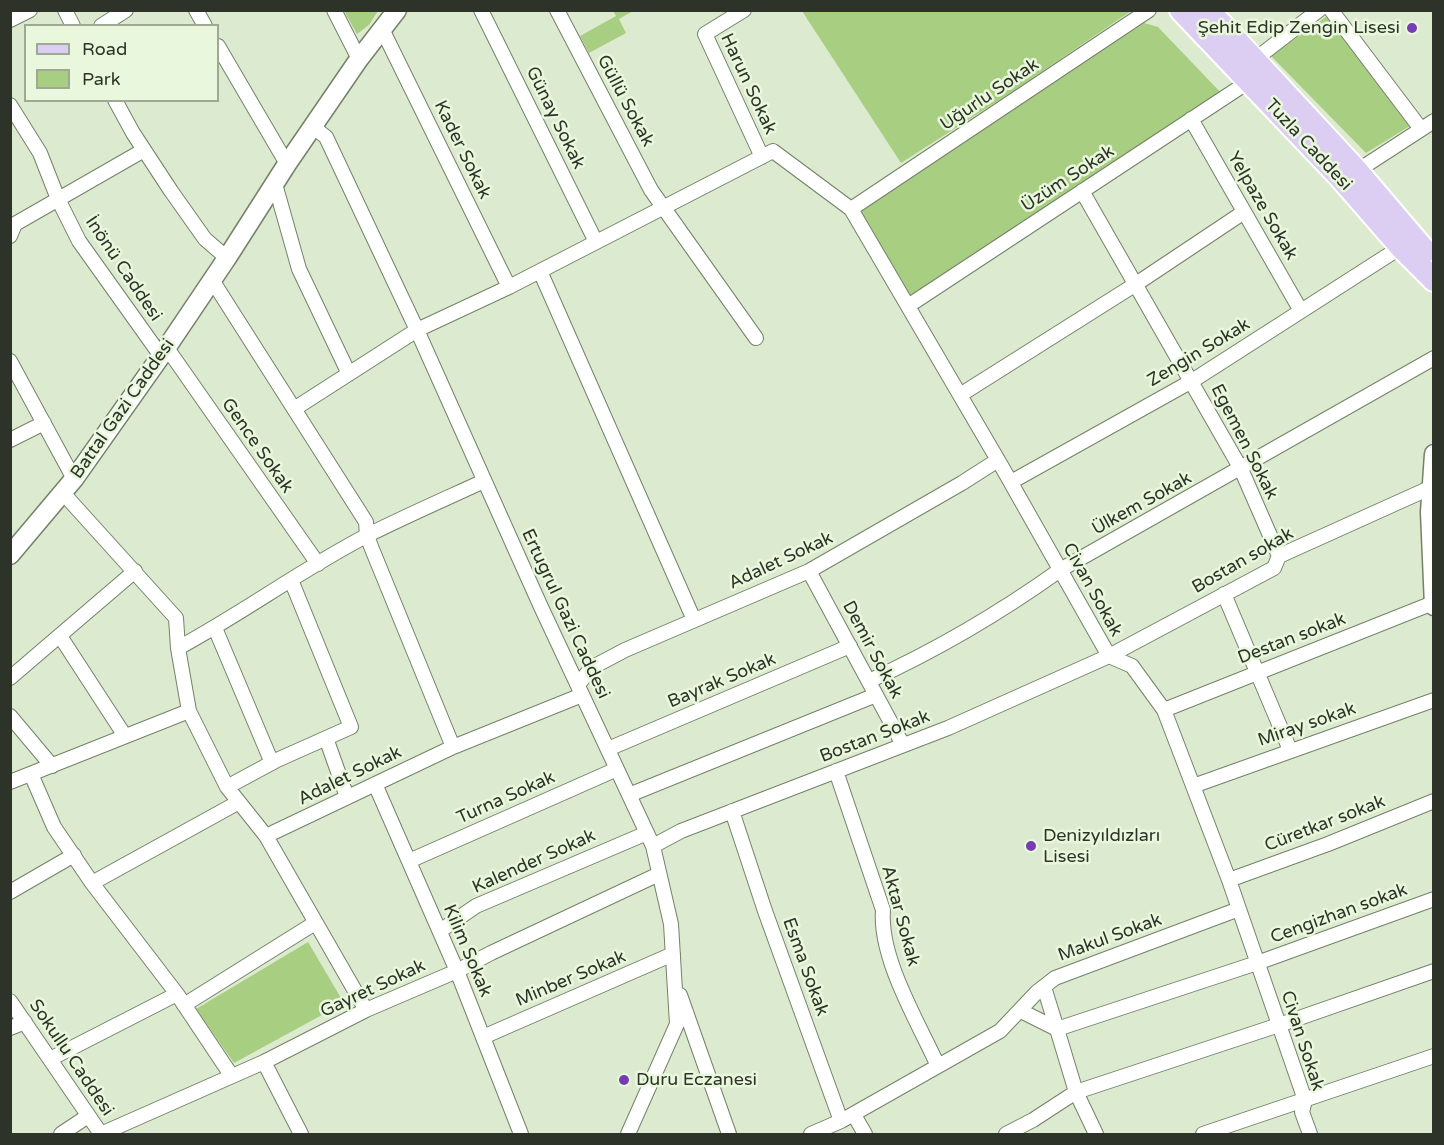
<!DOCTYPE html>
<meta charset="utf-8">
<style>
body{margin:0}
#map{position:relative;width:1444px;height:1145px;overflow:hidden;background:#dcebcf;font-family:"Varela Round",sans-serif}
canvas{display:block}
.frame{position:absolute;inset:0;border:12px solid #2e3329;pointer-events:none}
.legend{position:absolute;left:24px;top:24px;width:195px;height:78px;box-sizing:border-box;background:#e9f8dc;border:2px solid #9ea994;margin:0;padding:8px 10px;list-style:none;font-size:18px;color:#2e3329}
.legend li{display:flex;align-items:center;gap:12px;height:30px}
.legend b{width:30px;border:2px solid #9ea994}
</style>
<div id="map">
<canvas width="1444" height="1145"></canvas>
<div class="frame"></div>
<ul class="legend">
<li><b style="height:8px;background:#dccdf3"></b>Road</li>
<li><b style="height:16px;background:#a8ce82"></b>Park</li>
</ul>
</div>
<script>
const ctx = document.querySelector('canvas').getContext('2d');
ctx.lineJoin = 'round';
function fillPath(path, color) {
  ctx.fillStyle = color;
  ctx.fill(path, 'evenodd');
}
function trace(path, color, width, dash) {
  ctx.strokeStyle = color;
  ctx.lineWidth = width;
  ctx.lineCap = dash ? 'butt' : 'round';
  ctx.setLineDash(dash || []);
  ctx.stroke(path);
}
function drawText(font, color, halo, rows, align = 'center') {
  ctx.font = font + ' "Varela Round",sans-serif';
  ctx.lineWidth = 5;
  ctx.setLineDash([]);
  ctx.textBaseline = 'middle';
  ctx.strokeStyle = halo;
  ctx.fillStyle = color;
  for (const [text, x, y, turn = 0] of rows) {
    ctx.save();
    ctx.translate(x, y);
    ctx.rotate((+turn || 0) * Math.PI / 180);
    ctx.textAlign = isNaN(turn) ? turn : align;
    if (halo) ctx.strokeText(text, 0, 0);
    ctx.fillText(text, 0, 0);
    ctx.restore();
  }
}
fillPath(new Path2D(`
 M 344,11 L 378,11 L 369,25 L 357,34 Z
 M 613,11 L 633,11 L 619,19 L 626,33 L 589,53 L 580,36 L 616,16 Z
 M 802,11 L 1131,11 L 1015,90 L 901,163 Z
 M 1327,16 L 1410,126 L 1366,153 L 1271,56 Z
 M 1144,23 L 1158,27 L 1225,97 L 909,296 L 855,212 Z
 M 308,942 L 344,1003 L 234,1063 L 196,1009 Z`), '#a8ce82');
const minor = new Path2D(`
 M 65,10 L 73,26
 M 196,10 L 205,26
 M 334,10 L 359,59
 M 481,10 L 596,242
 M 557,10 L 651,190 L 756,338
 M 744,10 L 705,34 L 762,157
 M 1331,10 L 1421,129
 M 10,20 L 30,10
 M 101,26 L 126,10
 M 382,29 L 509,287
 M 218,46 L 287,164
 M 1253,61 L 1319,10
 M 115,100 L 133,133 L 171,191 L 205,239 L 227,258
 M 10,105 L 40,153 L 58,199 L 79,241 L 161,356
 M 1191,119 L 1301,311
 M 313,127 L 326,137 L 417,330 L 541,607 L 653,846 L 671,924 L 677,1024 L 628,1134
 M 1357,171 L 1434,121
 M 275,184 L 299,269 L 349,374
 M 1082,191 L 1241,469 L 1279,556
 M 851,209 L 1149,10
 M 10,236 L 15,224 L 144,150
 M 540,271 L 694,620
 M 212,280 L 366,522 L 367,536 L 372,549 L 453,747
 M 908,306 L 1248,82
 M 167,348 L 318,564
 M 10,361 L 74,479
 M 960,395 L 1136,284 L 1244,212
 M 294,409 L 417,330 L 509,287 L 773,151 L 851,209 L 1002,467 L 1109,656 L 1132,666 L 1164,710 L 1229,880 L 1305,1100 L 1302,1112 L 1310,1134
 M 10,440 L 44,423
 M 1011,482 L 1192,381 L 1401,247
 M 63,493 L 176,618 L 178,648 L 189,711 L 227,787 L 266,836 L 366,1010
 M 809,571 L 903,745
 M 1224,594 L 1290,750
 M 215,628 L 272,763
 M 60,636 L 125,736
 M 178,648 C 243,613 302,569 368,535 C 406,516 445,499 484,481
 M 10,678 L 135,571
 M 869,681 C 939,649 997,615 1060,570 L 1434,358
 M 578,685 L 591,668 L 625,650 L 809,571 L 962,483 L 998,460
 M 1164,710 L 1433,603
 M 10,716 L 52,766
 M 326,738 L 347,797
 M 608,749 L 850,646
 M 836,771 L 883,910 C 879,958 918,1022 938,1066
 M 31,774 L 54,827 L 92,883 L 177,994 L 231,1075
 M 10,782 L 189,711
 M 375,784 L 457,971 L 521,1134
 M 1193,786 L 1434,700
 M 227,787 L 277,760 L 351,727 L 291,580
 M 629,795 L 876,695
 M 732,811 L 765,911 L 841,1121 L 1000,1031 L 1037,992 L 1055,978 L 1239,909
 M 266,836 L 453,747 L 582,695
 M 653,846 L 681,831 L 948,728 L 1109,656 L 1274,568 L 1279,556 L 1432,487
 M 409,861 L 617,769
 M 1229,880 L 1328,844 L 1434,801
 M 92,883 L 239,802
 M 10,892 L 74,855
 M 440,931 L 476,906 L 647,833
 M 1044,987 L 1057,1029 L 1257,963 L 1434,899
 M 680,995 L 729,1134
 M 10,1001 L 101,1134
 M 184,1005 L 315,923
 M 1021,1011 L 1057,1029 L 1076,1092 L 1096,1134
 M 10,1028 L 25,1022
 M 483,1037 L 673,954
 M 50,1059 L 177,994
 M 264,1062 L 301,1134
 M 854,1115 L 865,1134
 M 61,1134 L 88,1116
 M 101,1134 L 264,1062 L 366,1010 L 457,971 L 491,953 L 659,874
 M 811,1134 L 841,1121
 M 1006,1134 L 1033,1120 L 1076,1092 L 1279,1025 L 1434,971
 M 1203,1134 L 1434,1056`);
const tertiary = new Path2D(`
 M 227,258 L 287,164 L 359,59 L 397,10
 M 1434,454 L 1430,512 L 1434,606
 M 10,555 L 74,479 L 163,353 L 227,258`);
const primary = new Path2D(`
 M 1181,10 L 1340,177 L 1401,247 L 1434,280
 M 1208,10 L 1357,171 L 1425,251`);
trace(minor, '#748168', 16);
trace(tertiary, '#748168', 21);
trace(primary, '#fff', 26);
trace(minor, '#fff', 14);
trace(tertiary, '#fff', 18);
trace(primary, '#dccdf3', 22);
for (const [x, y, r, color] of [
 [1412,28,6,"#763cb2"],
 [1031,846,6,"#763cb2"],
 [624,1080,6,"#763cb2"]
]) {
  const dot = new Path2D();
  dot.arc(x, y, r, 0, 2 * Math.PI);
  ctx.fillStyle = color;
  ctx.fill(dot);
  trace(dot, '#e9f8dc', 2);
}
drawText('18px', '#2e3329', '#e9f8dc', [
 ["Şehit Edip Zengin Lisesi",1400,28,"right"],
 ["Denizyıldızları",1043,836],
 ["Lisesi",1043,857],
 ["Duru Eczanesi",636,1080]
], 'left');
drawText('18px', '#2e3329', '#e9f8dc', [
 ["Harun Sokak",748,84,65],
 ["Uğurlu Sokak",990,95,-34],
 ["Güllü Sokak",625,101,62],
 ["Günay Sokak",555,118,64],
 ["Tuzla Caddesi",1308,145,47],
 ["Kader Sokak",462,150,64],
 ["Üzüm Sokak",1068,179,-33],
 ["Yelpaze Sokak",1262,206,60],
 ["İnönü Caddesi",123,269,56],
 ["Zengin Sokak",1199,353,-31],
 ["Battal Gazi Caddesi",123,409,-55],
 ["Egemen Sokak",1244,442,63],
 ["Gence Sokak",257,446,55],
 ["Ülkem Sokak",1142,504,-29],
 ["Adalet Sokak",781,561,-25],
 ["Bostan sokak",1243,561,-30],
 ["Civan Sokak",1092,590,61],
 ["Ertugrul Gazi Caddesi",565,614,65],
 ["Destan sokak",1292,639,-21],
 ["Demir Sokak",872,650,62],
 ["Bayrak Sokak",722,681,-23],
 ["Miray sokak",1307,725,-19],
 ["Bostan Sokak",875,737,-21],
 ["Adalet Sokak",350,776,-26],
 ["Turna Sokak",506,798,-24],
 ["Cüretkar sokak",1325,824,-21],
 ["Kalender Sokak",534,862,-24],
 ["Cengizhan sokak",1339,914,-20],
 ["Aktar Sokak",900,916,75],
 ["Makul Sokak",1110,938,-20],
 ["Kilim Sokak",467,951,67],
 ["Esma Sokak",805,967,70],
 ["Minber Sokak",571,979,-23],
 ["Gayret Sokak",373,989,-25],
 ["Civan Sokak",1302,1041,72],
 ["Sokullu Caddesi",71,1058,56]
]);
</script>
